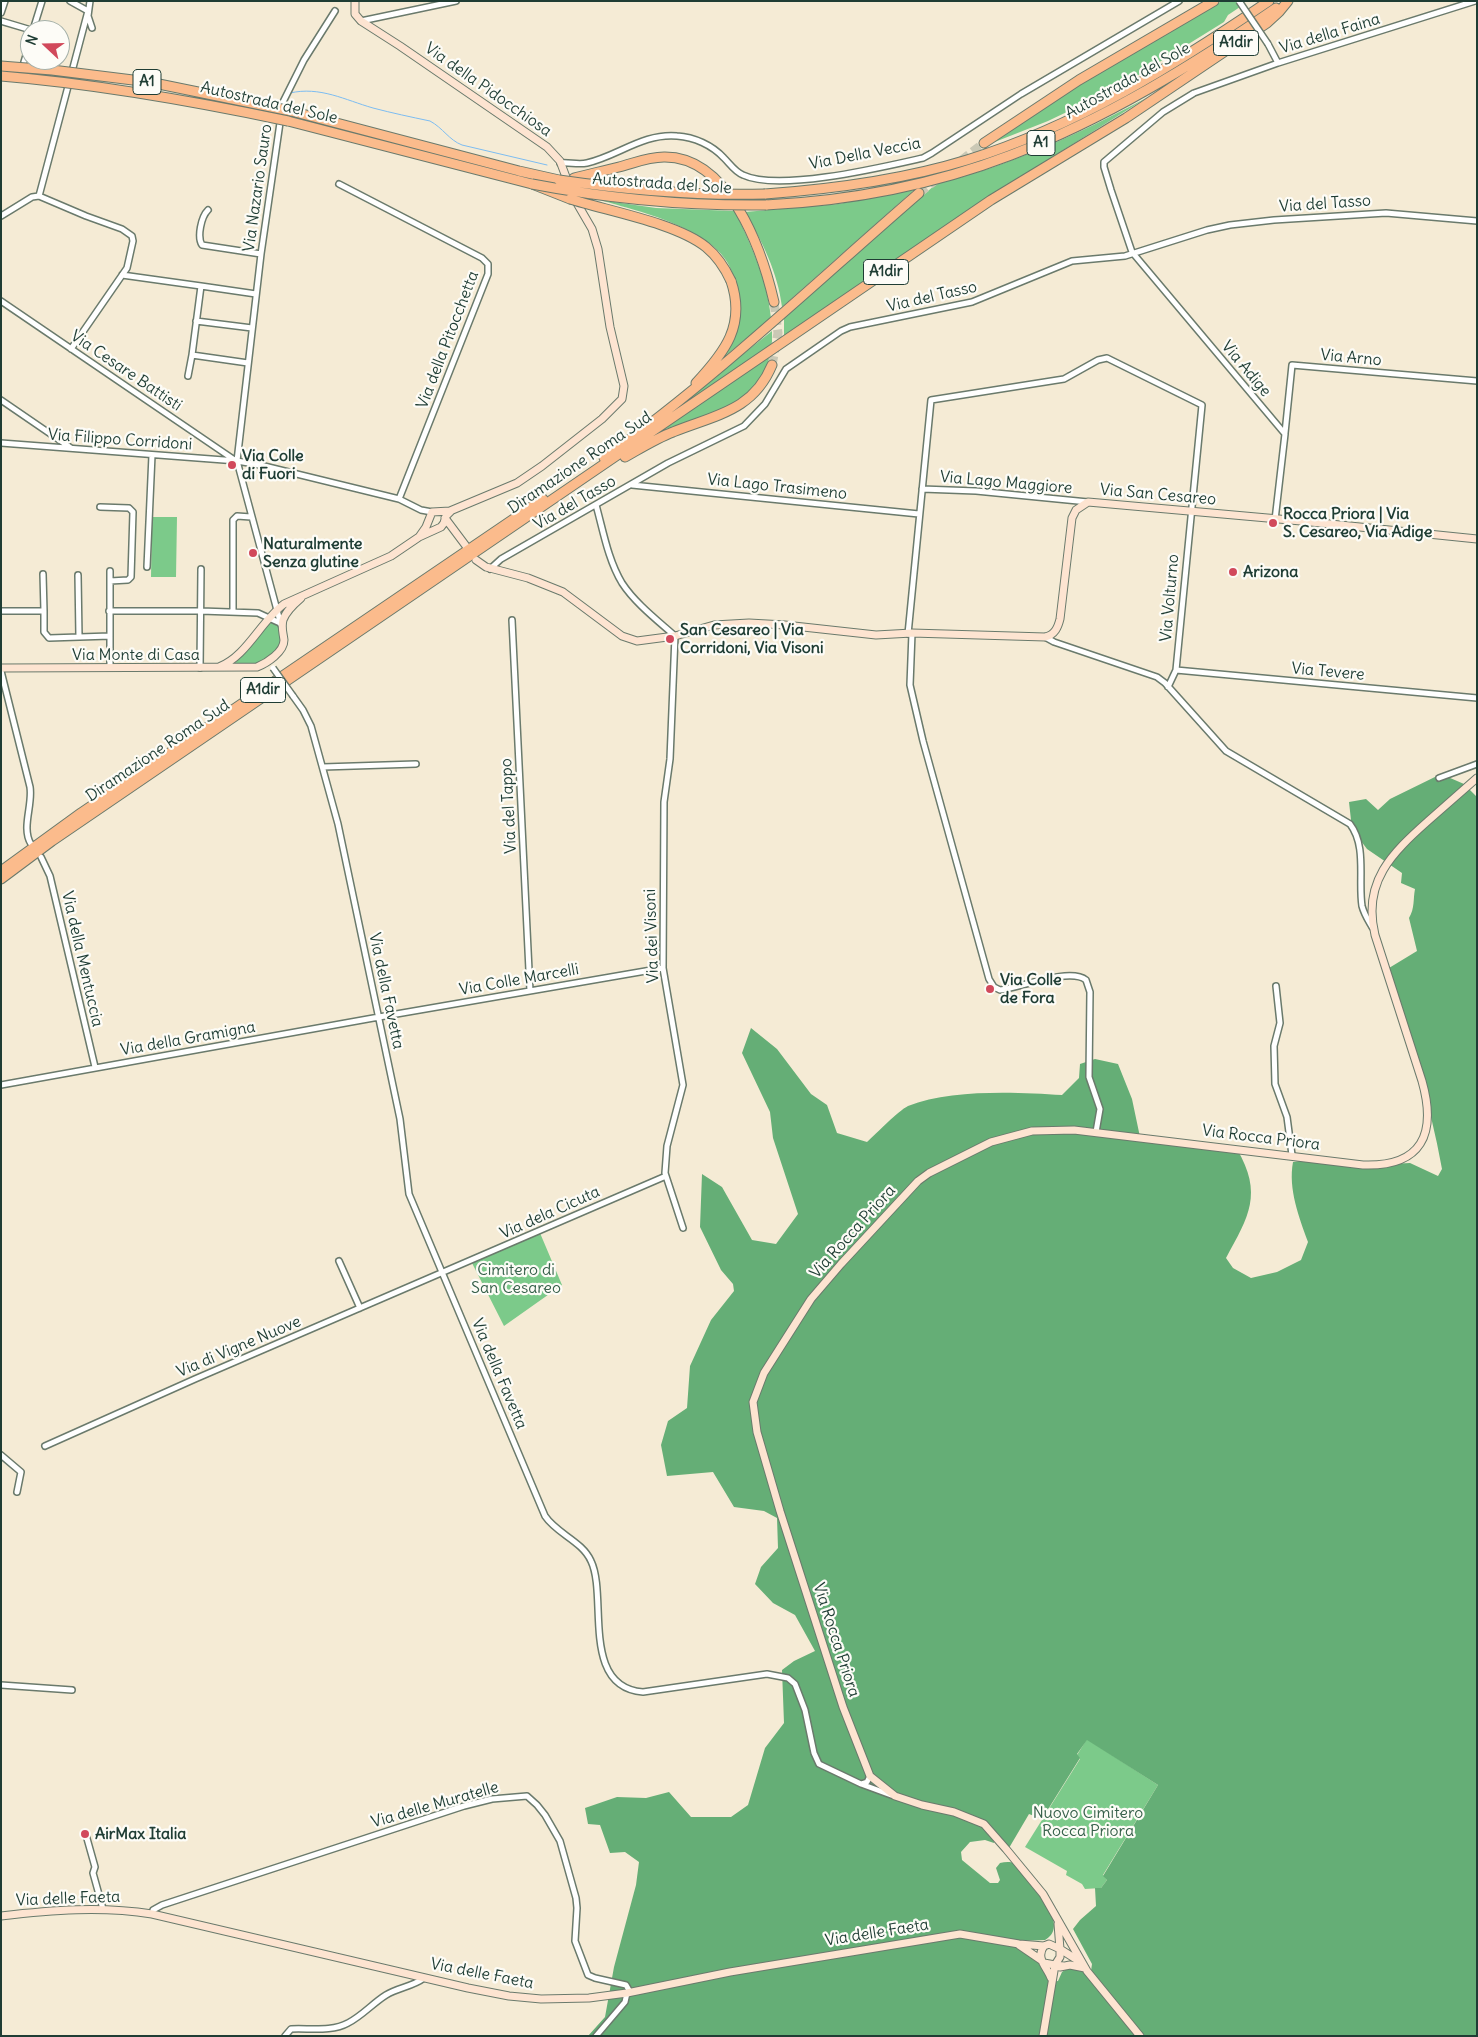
<!DOCTYPE html>
<style>
body{margin:0}
#map{position:relative;width:1478px;height:2037px;overflow:hidden;background:#f5ebd5;font-family:Delius,sans-serif}
canvas{display:block}
.frame{position:absolute;inset:0;border:2px solid #1f3d34;pointer-events:none}
.north{position:absolute;left:20px;top:20px;width:50px;height:50px;box-sizing:border-box;background:#fdfcf7;border:1px solid #a4b0a9;border-radius:50%;rotate:291deg;font-size:14px;font-weight:700;line-height:20px;text-align:center;color:#1f3d34}
.north::after{content:'';display:block;margin:auto;width:18px;height:22px;background:#d1495b;clip-path:polygon(50% 0,100% 100%,50% 72%,0 100%)}
</style>
<div id="map">
<canvas width="1478" height="2037"></canvas>
<div class="frame"></div>
<div class="north">N</div>
</div>
<script>
const ctx = document.querySelector('canvas').getContext('2d');
ctx.lineJoin = 'round';
function fillPath(path, color) {
  ctx.fillStyle = color;
  ctx.fill(path, 'evenodd');
}
function trace(path, color, width, dash) {
  ctx.strokeStyle = color;
  ctx.lineWidth = width;
  ctx.lineCap = dash ? 'butt' : 'round';
  ctx.setLineDash(dash || []);
  ctx.stroke(path);
}
function drawText(font, color, halo, rows, align = 'center') {
  ctx.font = font + ' Delius,sans-serif';
  ctx.lineWidth = 4.5;
  ctx.setLineDash([]);
  ctx.textBaseline = 'middle';
  ctx.strokeStyle = halo;
  ctx.fillStyle = color;
  for (const [text, x, y, turn = 0] of rows) {
    ctx.save();
    ctx.translate(x, y);
    ctx.rotate((+turn || 0) * Math.PI / 180);
    ctx.textAlign = isNaN(turn) ? turn : align;
    if (halo) ctx.strokeText(text, 0, 0);
    ctx.fillText(text, 0, 0);
    ctx.restore();
  }
}
fillPath(new Path2D(`
 M 1222,1 L 1236,1 L 1240,7 L 1228,15 L 1224,22 L 1119,87 L 1048,121 L 982,147 L 1031,113 Z
 M 1148,97 L 995,193 L 784,336 L 784,318 L 936,184 C 1010,166 1081,133 1148,97 Z
 M 914,190 L 782,307 C 778,273 762,241 745,212 L 838,204 Z
 M 600,200 L 656,208 L 735,211 C 751,245 767,279 771,318 L 719,361 C 731,342 730,331 732,309 C 733,300 736,288 734,279 C 725,230 640,212 600,200 Z
 M 772,331 L 772,344 L 650,428 Z
 M 771,355 C 753,409 711,416 662,430 Z
 M 152,517 L 177,517 L 176,577 L 151,577 Z
 M 273,622 L 279,623 L 282,638 L 281,646 L 265,660 L 256,665 L 234,666 L 240,655 L 269,624 Z
 M 540,1233 L 562,1285 L 504,1326 L 472,1263 Z
 M 1087,1739 L 1158,1785 L 1103,1875 L 1107,1880 L 1101,1888 L 1085,1889 L 1082,1884 L 1066,1875 L 1067,1871 L 1025,1847 L 1080,1759 L 1077,1755 Z`), '#7cca8a');
fillPath(new Path2D(`
 M 1441,774 L 1464,784 L 1477,797 L 1477,2036 L 588,2036 L 605,2017 L 614,1967 L 636,1885 L 639,1862 L 625,1852 L 610,1853 L 600,1825 L 588,1824 L 585,1808 L 617,1797 L 646,1798 L 669,1792 L 691,1817 L 731,1817 L 748,1805 L 765,1748 L 784,1723 L 782,1670 L 794,1661 L 815,1651 L 795,1615 L 773,1603 L 755,1584 L 761,1567 L 778,1548 L 777,1518 L 764,1511 L 734,1507 L 713,1472 L 667,1476 L 661,1445 L 668,1421 L 687,1408 L 690,1366 L 711,1320 L 734,1291 L 733,1284 L 721,1270 L 700,1227 L 702,1174 L 722,1187 L 752,1240 L 776,1244 L 798,1214 L 773,1138 L 770,1112 L 742,1053 L 751,1028 L 777,1049 L 811,1094 L 827,1105 L 837,1133 L 867,1142 C 877,1133 898,1111 908,1106 C 950,1089 1017,1092 1062,1095 L 1079,1078 L 1080,1064 L 1095,1059 L 1118,1064 L 1132,1099 L 1140,1137 L 1237,1149 C 1263,1194 1249,1216 1226,1258 L 1233,1268 L 1251,1278 L 1277,1272 L 1301,1260 L 1308,1242 C 1299,1217 1288,1189 1293,1162 L 1319,1158 L 1371,1165 L 1410,1163 L 1438,1176 L 1442,1169 C 1430,1101 1408,1034 1389,968 L 1417,951 L 1409,918 C 1415,908 1413,899 1415,889 L 1401,883 L 1402,873 L 1367,849 L 1352,829 L 1349,802 L 1366,799 L 1378,810 L 1390,799 ZM 1087,1740 L 1158,1785 L 1103,1876 L 1107,1880 L 1101,1888 L 1095,1888 L 1096,1906 L 1080,1920 L 1073,1929 L 1092,1964 L 1091,1971 L 1068,1968 L 1062,1972 L 1058,1981 L 1049,1982 C 1045,1964 1032,1955 1016,1947 L 1022,1941 L 1045,1940 C 1069,1927 1039,1892 1028,1879 C 1024,1875 1020,1867 1015,1864 C 1011,1861 1005,1862 1000,1863 L 996,1868 L 1000,1880 L 998,1883 L 990,1883 L 962,1860 L 961,1852 L 970,1842 L 985,1840 L 994,1843 L 993,1833 L 1009,1848 L 1029,1814 L 1042,1819 L 1080,1758 L 1077,1754 Z`), '#65ae76');
trace(new Path2D(`
 M 290,93 C 320,86 345,100 373,108 C 392,113 411,117 430,121 C 443,128 449,140 462,145 L 547,165`), '#7cbcf1', 1);
trace(new Path2D(`
 M 919,193 L 984,143
 M 772,365 L 778,333 L 774,302`), '#cac8b5', 9, [9, 4.5]);
const street = new Path2D(`
 M 90,1 L 88,16 L 92,28
 M 1,13 L 5,1
 M 1,21 L 31,30
 M 361,21 L 456,1
 M 33,30 L 42,1
 M 1268,44 L 1278,63
 M 24,62 L 30,42
 M 560,163 C 569,162 578,165 587,163 C 618,156 643,133 677,136 C 694,137 712,145 724,158 C 730,164 735,172 743,175 C 779,192 883,167 923,158 L 932,153 L 1021,94 L 1179,1
 M 339,184 L 482,258 L 488,264 L 488,274 L 399,499
 M 39,196 L 88,11 L 70,1
 M 208,210 C 201,217 197,237 202,245 L 261,254
 M 1,216 L 32,197 L 39,196 L 86,216 L 122,229 L 132,236 L 133,241 L 127,268 L 71,349
 M 122,275 L 201,286
 M 1,301 L 236,461
 M 196,321 L 252,328
 M 192,355 L 201,286 L 256,294
 M 188,376 L 192,355 L 248,363
 M 1,400 L 71,448
 M 1285,433 L 1292,365 L 1477,381
 M 1,443 L 237,461 L 260,465 L 399,499 L 421,510 L 432,512
 M 632,485 L 919,514
 M 922,489 L 976,491 L 1088,502
 M 596,505 C 603,530 608,560 622,583 C 635,603 657,620 675,636 L 670,759 L 664,802 L 663,968 L 683,1085 L 667,1146 L 665,1173 L 683,1228
 M 100,507 L 129,508 L 133,512 L 131,577 L 128,580 L 110,581
 M 1275,520 L 1285,434 L 1132,252 L 1111,190 L 1104,167 L 1104,162 L 1163,112 L 1194,93 L 1278,63 L 1475,1
 M 147,567 L 152,455
 M 490,569 L 501,559 L 668,463 L 744,426 L 765,404 L 786,369 L 841,331 L 850,327 L 972,302 L 1072,261 L 1125,256 L 1207,230 L 1230,225 L 1274,220 L 1386,213 L 1477,221
 M 110,571 L 110,668
 M 43,574 L 44,611
 M 78,575 L 79,637
 M 1,611 L 44,611 L 44,632 L 49,638 L 110,636
 M 109,611 L 201,611 L 258,613 L 280,623
 M 233,612 L 233,520 L 237,516 L 251,517
 M 512,620 L 530,991
 M 281,625 L 237,461 L 261,254 L 283,102 L 304,60 L 335,11
 M 912,633 L 910,685 L 923,741 L 989,979 L 994,987 L 1000,990 C 1019,988 1070,967 1086,980 L 1090,992 L 1089,1077 L 1100,1109 L 1096,1132
 M 908,634 L 931,400 L 1064,379 L 1098,360 L 1107,358 L 1202,405 L 1176,670 L 1168,687
 M 1045,637 L 1054,642 L 1157,677 L 1165,683 L 1226,751 L 1350,824 C 1367,846 1358,880 1362,906 C 1364,914 1368,920 1372,927
 M 200,668 L 201,569
 M 1176,670 L 1477,698
 M 1,671 L 30,787 C 33,805 21,828 31,844
 M 293,696 L 303,710 L 311,726 L 338,824 L 400,1119 L 409,1194 L 545,1516 C 557,1534 582,1541 591,1561 C 608,1596 580,1687 643,1692 L 767,1674 L 788,1678 L 795,1684 L 805,1710 L 814,1753 L 819,1764 L 861,1784 L 867,1782 L 870,1776
 M 323,767 L 416,764
 M 1439,778 L 1477,764
 M 41,857 L 50,876 L 95,1067
 M 1276,986 L 1280,1023 L 1274,1046 L 1275,1084 L 1287,1117 L 1292,1155
 M 1,1085 L 379,1017 L 663,968
 M 339,1261 L 360,1308
 M 45,1446 L 195,1379 L 666,1176
 M 1,1455 L 21,1472 L 17,1492
 M 1,1685 L 72,1690
 M 861,1784 L 891,1795
 M 86,1835 L 95,1867 L 93,1873 L 103,1909
 M 152,1914 L 153,1910 L 162,1905 L 464,1806 L 492,1799 L 527,1796 L 537,1805 L 545,1815 L 560,1841 L 576,1898 L 577,1908 L 575,1941 L 588,1975 L 595,1978 L 626,1985 L 630,1992
 M 285,2036 L 291,2029 C 309,2028 332,2032 348,2023 C 362,2016 373,2003 386,1995 C 399,1987 412,1987 424,1978
 M 596,2036 L 625,2002 L 627,1993`);
const secondary = new Path2D(`
 M 355,1 L 355,14 L 361,21 L 400,46 L 547,147 L 560,161 L 569,185
 M 445,518 L 466,546
 M 419,537 L 426,527 L 432,512 L 450,511 L 517,483 L 542,466 L 602,419 L 622,399 L 624,386 L 610,327 L 598,249 L 592,229 L 574,198
 M 476,560 L 486,567 L 528,578 L 563,592 L 622,636 L 637,641 L 675,636 L 714,625 L 749,623 L 785,625 L 876,635 L 912,633 L 1045,637 C 1055,635 1058,627 1060,619 L 1072,518 L 1076,510 L 1088,502 L 1301,521 L 1477,539
 M 219,667 C 247,656 260,622 284,604 L 391,556 L 419,537 L 441,527 L 444,523 L 446,516 L 451,511
 M 1,668 L 257,667 C 267,663 284,652 284,640 C 283,632 281,627 283,620 C 286,611 294,604 301,598
 M 1,1916 C 52,1910 101,1906 152,1914 L 468,1988 L 509,1996 L 541,1999 L 589,1998 L 627,1993 L 730,1972 L 960,1934 L 1019,1944 L 1044,1946 L 1049,1944 L 1060,1949 L 1060,1957 L 1055,1965 L 1044,1963
 M 1058,1924 L 1060,1949 L 1082,1963
 M 1019,1945 L 1041,1960
 M 1044,1946 C 1035,1958 1047,1967 1051,1978
 M 1060,1967 L 1070,1965 L 1085,1968
 M 1043,2036 L 1055,1965 L 1064,1966
 M 1140,2036 L 1087,1971 L 1043,1894 L 1006,1849 L 984,1824 L 954,1812 L 922,1805 L 895,1796 L 870,1776 L 843,1707 L 780,1511 L 757,1432 L 753,1402 L 764,1373 L 811,1299 L 841,1264 L 918,1181 L 929,1173 L 991,1142 L 1032,1131 L 1074,1130 L 1363,1165 C 1422,1167 1437,1134 1422,1081 L 1375,935 C 1362,882 1392,853 1428,821 C 1444,807 1460,793 1477,778`);
const highway = new Path2D(`
 M 291,111 L 519,171 L 559,180
 M 288,121 L 532,184 L 570,199
 M 984,143 L 1079,80 L 1214,1
 M 574,178 C 589,174 604,171 619,167 C 634,163 648,157 664,157 C 729,156 762,250 774,302
 M 765,194 C 834,189 902,180 967,160 C 1077,126 1175,65 1269,1
 M 766,205 C 849,201 933,185 1011,155 C 1105,119 1193,65 1276,8
 M 696,383 C 725,352 746,325 731,281
 M 625,457 C 641,448 657,438 673,432 C 715,415 753,411 772,365
 M 604,458 C 716,378 815,283 919,193
 M 1,871 L 81,813 L 543,499
 M 1,879 L 52,841 L 991,200 L 1126,118 L 1267,23 L 1279,12 L 1288,1`);
trace(street, '#6a7a6c', 8);
trace(secondary, '#6a7a6c', 9);
trace(highway, '#6a7a6c', 11);
trace(street, '#fff', 5);
trace(secondary, '#fde4d1', 7);
trace(highway, '#fbbb8c', 9);
const streetBridge = new Path2D(`
 M 1239,1 L 1268,44
 M 273,668 L 293,696`);
const highwayBridge = new Path2D(`
 M 1,66 L 52,70 L 149,82 L 291,111
 M 1,76 C 98,84 193,101 288,121
 M 559,180 C 628,190 695,196 765,194
 M 532,184 C 610,199 687,206 766,205
 M 570,199 C 608,211 676,223 706,247 C 717,256 725,268 731,281`);
trace(streetBridge, '#6a7a6c', 8, []);
trace(highwayBridge, '#6a7a6c', 11, []);
trace(streetBridge, '#fff', 5);
trace(highwayBridge, '#fbbb8c', 9);
for (const [x, y, r, color] of [
 [232,465,5,"#d1495b"],
 [1273,523,5,"#d1495b"],
 [253,553,5,"#d1495b"],
 [1233,572,5,"#d1495b"],
 [670,639,5,"#d1495b"],
 [990,989,5,"#d1495b"],
 [85,1834,5,"#d1495b"]
]) {
  const dot = new Path2D();
  dot.arc(x, y, r, 0, 2 * Math.PI);
  ctx.fillStyle = color;
  ctx.fill(dot);
  trace(dot, '#fdfcf7', 2);
}
for (const [x, y, w] of [
 [1236,43,45],
 [147,82,28],
 [1041,143,28],
 [886,272,45],
 [263,690,45]
]) {
  const box = new Path2D();
  box.roundRect(x - w / 2, y - 12.5, w, 25, 4);
  ctx.fillStyle = '#fdfcf7';
  ctx.fill(box);
  trace(box, '#1f3d34', 1);
}
drawText('bold 15px', '#1f3d34', null, [
 ["A1dir",1236,43],
 ["A1",147,82],
 ["A1",1041,143],
 ["A1dir",886,272],
 ["A1dir",263,690]
]);
drawText('16px', '#1f3d34', '#fdfcf7', [
 ["Via della Faina",1330,34,-17],
 ["Autostrada del Sole",1128,81,-29],
 ["Via della Pidocchiosa",488,90,35],
 ["Autostrada del Sole",269,103,13],
 ["Via Della Veccia",865,154,-11],
 ["Autostrada del Sole",662,184,4],
 ["Via Nazario Sauro",258,188,-82],
 ["Via del Tasso",1325,204,-4],
 ["Via del Tasso",932,297,-13],
 ["Via della Pitocchetta",448,340,-69],
 ["Via Arno",1351,358,5],
 ["Via Adige",1246,369,50],
 ["Via Cesare Battisti",126,371,34],
 ["Via Filippo Corridoni",120,440,4],
 ["Diramazione Roma Sud",580,463,-34],
 ["Via Lago Maggiore",1006,483,5],
 ["Via Lago Trasimeno",777,487,6],
 ["Via San Cesareo",1158,495,5],
 ["Via del Tasso",575,503,-30],
 ["Via Volturno",1170,598,-85],
 ["Via Monte di Casa",136,655],
 ["Via Tevere",1328,672,5],
 ["Diramazione Roma Sud",158,751,-34],
 ["Via del Tappo",509,806,-93],
 ["Via dei Visoni",652,936,-92],
 ["Via della Mentuccia",82,959,77],
 ["Via Colle Marcelli",519,980,-10],
 ["Via della Favetta",386,991,78],
 ["Via della Gramigna",188,1039,-10],
 ["Via Rocca Priora",1261,1138,7],
 ["Via dela Cicuta",550,1213,-24],
 ["Via Rocca Priora",853,1232,-48],
 ["Via di Vigne Nuove",239,1347,-23],
 ["Via della Favetta",499,1374,67],
 ["Via Rocca Priora",836,1640,72],
 ["Via delle Muratelle",435,1805,-16],
 ["Via delle Faeta",68,1899,-2],
 ["Via delle Faeta",877,1933,-9],
 ["Via delle Faeta",482,1974,11]
]);
drawText('bold 16px', '#1f3d34', '#fdfcf7', [
 ["Via Colle",242,456],
 ["di Fuori",242,474],
 ["Rocca Priora | Via",1283,514],
 ["S. Cesareo, Via Adige",1283,532],
 ["Naturalmente",263,544],
 ["Senza glutine",263,562],
 ["Arizona",1243,572],
 ["San Cesareo | Via",680,630],
 ["Corridoni, Via Visoni",680,648],
 ["Via Colle",1000,980],
 ["de Fora",1000,998],
 ["AirMax Italia",95,1834]
], 'left');
drawText('16px', '#36604a', '#fdfcf7', [
 ["Cimitero di",516,1270],
 ["San Cesareo",516,1288],
 ["Nuovo Cimitero",1088,1813],
 ["Rocca Priora",1088,1831]
]);
</script>
